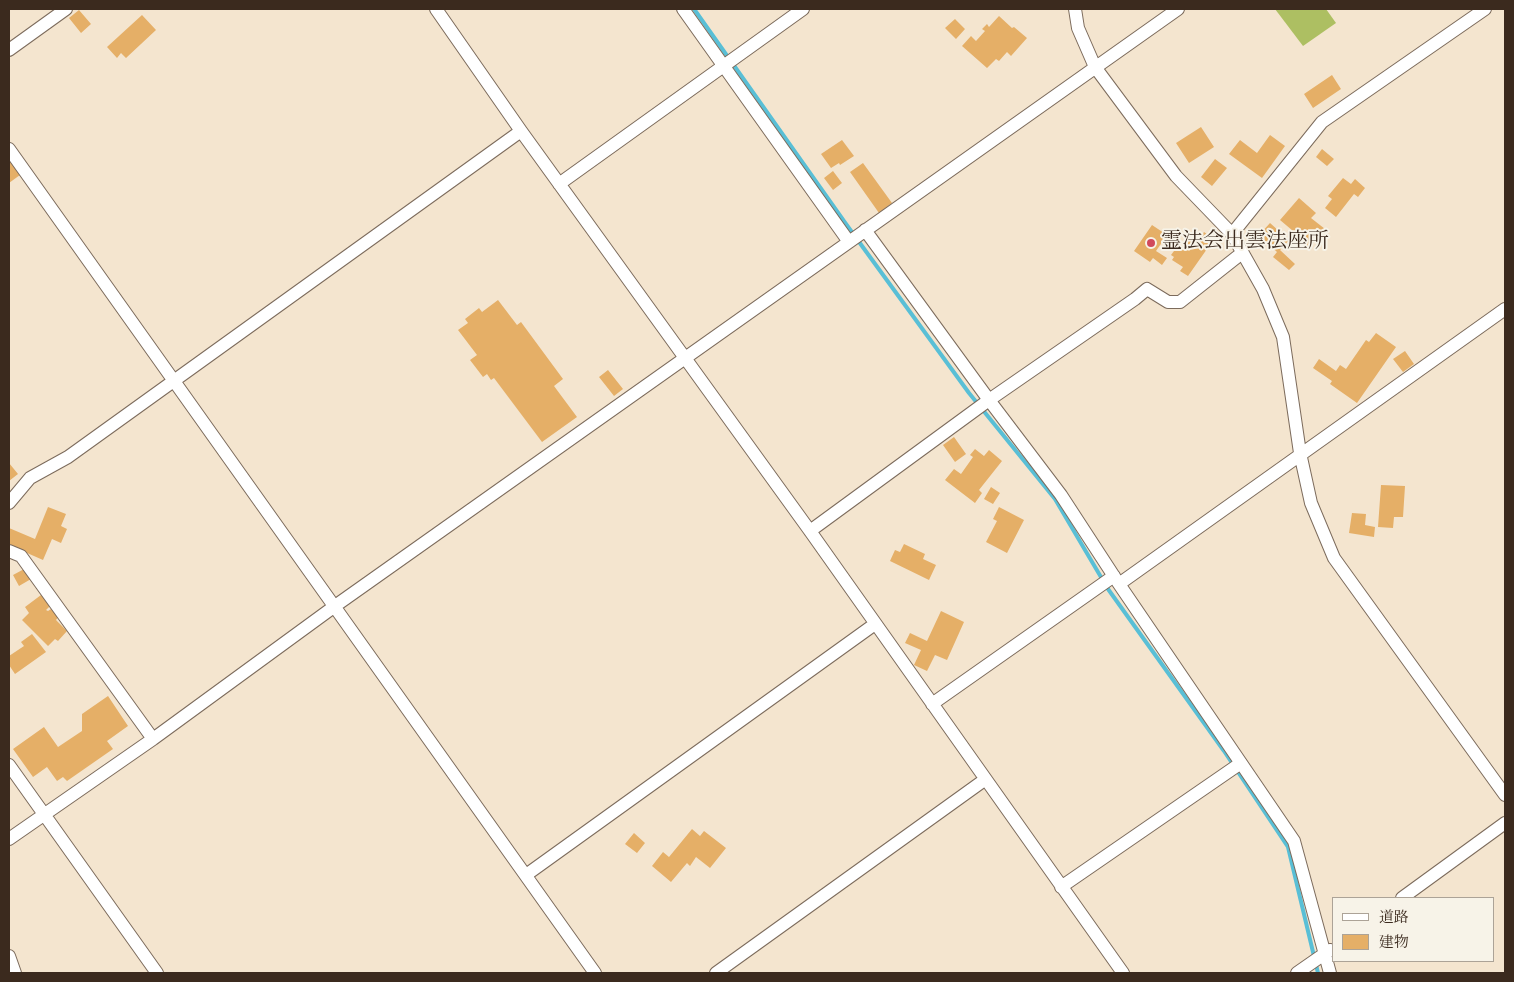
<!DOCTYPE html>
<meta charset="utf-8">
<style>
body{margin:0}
#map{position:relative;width:1514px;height:982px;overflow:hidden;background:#f4e5cf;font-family:"Sorts Mill Goudy","Noto Serif JP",serif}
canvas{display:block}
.frame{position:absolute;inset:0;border:10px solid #3b2a1e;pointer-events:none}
.legend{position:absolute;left:1332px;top:897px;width:162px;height:65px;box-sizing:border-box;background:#f7f3e8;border:1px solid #aca397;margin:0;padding:6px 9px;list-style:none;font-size:15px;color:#3b2a1e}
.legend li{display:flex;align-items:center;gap:10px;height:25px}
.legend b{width:25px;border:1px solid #aca397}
</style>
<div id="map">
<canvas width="1514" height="982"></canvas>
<div class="frame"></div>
<ul class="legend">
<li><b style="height:6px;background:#fff"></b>道路</li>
<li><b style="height:14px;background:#e5af67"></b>建物</li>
</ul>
</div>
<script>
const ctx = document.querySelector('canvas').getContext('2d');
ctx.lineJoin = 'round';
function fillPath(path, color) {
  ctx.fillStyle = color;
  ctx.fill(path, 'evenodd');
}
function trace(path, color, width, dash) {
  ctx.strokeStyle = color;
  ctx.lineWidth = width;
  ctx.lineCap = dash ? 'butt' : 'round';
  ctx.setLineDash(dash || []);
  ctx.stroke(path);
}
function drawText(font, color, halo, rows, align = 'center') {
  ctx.font = font + ' "Sorts Mill Goudy","Noto Serif JP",serif';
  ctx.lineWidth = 4;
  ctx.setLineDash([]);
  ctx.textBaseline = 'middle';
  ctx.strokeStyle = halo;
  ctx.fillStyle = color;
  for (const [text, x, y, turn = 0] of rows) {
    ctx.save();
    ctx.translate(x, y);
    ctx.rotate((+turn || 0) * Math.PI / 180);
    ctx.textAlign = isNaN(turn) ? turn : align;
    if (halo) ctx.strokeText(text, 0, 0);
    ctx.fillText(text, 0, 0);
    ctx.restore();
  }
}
fillPath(new Path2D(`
 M 1275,9 L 1326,9 L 1336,23 L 1303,46 Z`), '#adbf62');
trace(new Path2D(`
 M 694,9 L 846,224 L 969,393 L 1055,499 L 1108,589 L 1224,751 L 1288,847 L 1318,973`), '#59bfd6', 4);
fillPath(new Path2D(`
 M 79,10 L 91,24 L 81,33 L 69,18 Z
 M 142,15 L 156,30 L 126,58 L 121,53 L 117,58 L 107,47 Z
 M 999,16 L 1012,28 L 1014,27 L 1027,38 L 1011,56 L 1007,52 L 999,61 L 996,59 L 987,68 L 962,46 L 971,36 L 976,41 L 985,31 L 982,29 L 987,24 L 989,27 Z
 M 955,19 L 965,29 L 956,39 L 945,28 Z
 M 1332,75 L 1341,89 L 1313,108 L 1304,94 Z
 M 1201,127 L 1214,147 L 1189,163 L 1176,143 Z
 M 1270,135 L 1285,146 L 1262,178 L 1229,154 L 1240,140 L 1257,153 Z
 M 842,140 L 854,156 L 840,165 L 839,163 L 831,168 L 821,154 Z
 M 1322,149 L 1334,159 L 1327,166 L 1316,157 Z
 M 1215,159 L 1227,168 L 1212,186 L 1201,177 Z
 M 9,160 L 20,175 L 9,183 Z
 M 863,163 L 892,203 L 879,213 L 850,172 Z
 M 833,171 L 842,183 L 833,190 L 824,178 Z
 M 1343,178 L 1351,184 L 1355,179 L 1365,188 L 1358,197 L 1354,194 L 1336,217 L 1325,208 L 1332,199 L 1328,196 Z
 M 1299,198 L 1316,213 L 1311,218 L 1325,229 L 1308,249 L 1296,239 L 1299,236 L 1280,220 Z
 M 1270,223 L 1289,240 L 1280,250 L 1295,264 L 1289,270 L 1273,257 L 1277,252 L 1259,235 Z
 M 1152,225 L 1167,235 L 1156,251 L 1167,258 L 1162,265 L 1153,258 L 1150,262 L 1134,251 Z
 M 1204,232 L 1214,239 L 1188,276 L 1180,271 L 1183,267 L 1172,260 L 1174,257 L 1171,255 L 1177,247 L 1181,249 L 1189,237 L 1197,242 Z
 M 498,300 L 517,325 L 521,322 L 563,379 L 554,386 L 577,417 L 542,442 L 494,378 L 491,380 L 487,374 L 483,377 L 470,360 L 477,355 L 458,330 L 468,323 L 465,319 L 479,308 L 482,312 Z
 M 1376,333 L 1396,347 L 1357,403 L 1330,384 L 1332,381 L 1313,368 L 1319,359 L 1336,371 L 1340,365 L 1346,369 L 1366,340 L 1369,342 Z
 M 1405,351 L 1414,364 L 1403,372 L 1393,359 Z
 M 608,370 L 623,389 L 614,396 L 599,377 Z
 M 954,437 L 966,454 L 955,462 L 943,445 Z
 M 975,449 L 984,456 L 989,450 L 1002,461 L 979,490 L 982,493 L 975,503 L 945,480 L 954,469 L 961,474 L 973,457 L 970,455 Z
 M 9,463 L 18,474 L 9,481 Z
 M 1381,485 L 1405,486 L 1403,517 L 1394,517 L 1393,528 L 1378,527 Z
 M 991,487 L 1000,493 L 993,504 L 984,499 Z
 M 48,507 L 66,514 L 61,526 L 67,529 L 61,543 L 52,539 L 43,560 L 9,545 L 9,528 L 35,539 Z
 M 999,507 L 1024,520 L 1007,553 L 986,542 L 997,521 L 993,519 Z
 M 1352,513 L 1366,514 L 1365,525 L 1375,527 L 1374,537 L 1349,533 Z
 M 904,544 L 925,554 L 923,559 L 936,565 L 929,580 L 890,561 L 895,550 L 900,552 Z
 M 26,568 L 31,579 L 19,586 L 13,575 Z
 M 41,595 L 51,605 L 46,610 L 48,611 L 51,609 L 59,616 L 56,620 L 67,631 L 58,641 L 55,639 L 48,646 L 22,620 L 29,613 L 25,607 Z
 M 941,611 L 964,622 L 947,660 L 935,655 L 927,671 L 914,665 L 921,650 L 905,643 L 910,633 L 927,641 Z
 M 32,634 L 46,652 L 15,674 L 9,665 L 9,656 L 24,646 L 21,642 Z
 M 108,696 L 128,726 L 107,741 L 113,749 L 67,781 L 63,777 L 57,781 L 47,767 L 33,777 L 13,749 L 44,727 L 58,747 L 82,731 L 82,714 Z
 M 692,829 L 700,836 L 704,831 L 726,848 L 710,868 L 696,857 L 690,866 L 687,863 L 671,882 L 652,866 L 663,852 L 669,857 Z
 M 634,833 L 645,843 L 637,853 L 625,844 Z`), '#e5af67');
const minor = new Path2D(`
 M 436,9 L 521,131 L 810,531 L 1123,973
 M 683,9 L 849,242
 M 1075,9 L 1078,28 L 1095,67 L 1176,176 L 1232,234 L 1263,289 L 1283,337 L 1300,453 L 1311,503 L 1334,558 L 1505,795
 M 9,50 L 66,9
 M 9,149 L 595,973
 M 559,184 L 803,9
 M 1232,234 L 1322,122 L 1485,9
 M 1242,253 L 1180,302 L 1168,302 L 1147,289 L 1135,299 L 989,400 L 1061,495 L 1119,584 L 1294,841 L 1330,973
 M 9,503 L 30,478 L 68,457 L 521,131
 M 810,531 L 989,400 L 865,230
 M 9,551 L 21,556 L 153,739
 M 1119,584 L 1505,309
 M 932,704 L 1114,576
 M 9,765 L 157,973
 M 9,839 L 153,739 L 335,606 L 1178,9
 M 526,875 L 875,624
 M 1061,887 L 1241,763
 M 1402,898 L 1505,823
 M 9,956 L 15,973
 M 716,973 L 983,781 L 987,782
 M 1297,973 L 1330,950`);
trace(minor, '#7c6b5c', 14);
trace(minor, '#fff', 12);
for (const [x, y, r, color] of [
 [1151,243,5,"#d1495b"]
]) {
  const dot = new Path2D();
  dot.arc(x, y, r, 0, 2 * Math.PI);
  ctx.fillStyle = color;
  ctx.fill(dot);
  trace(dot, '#f7f3e8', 2);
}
drawText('21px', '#3b2a1e', '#f7f3e8', [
 ["霊法会出雲法座所",1161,243]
], 'left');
</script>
